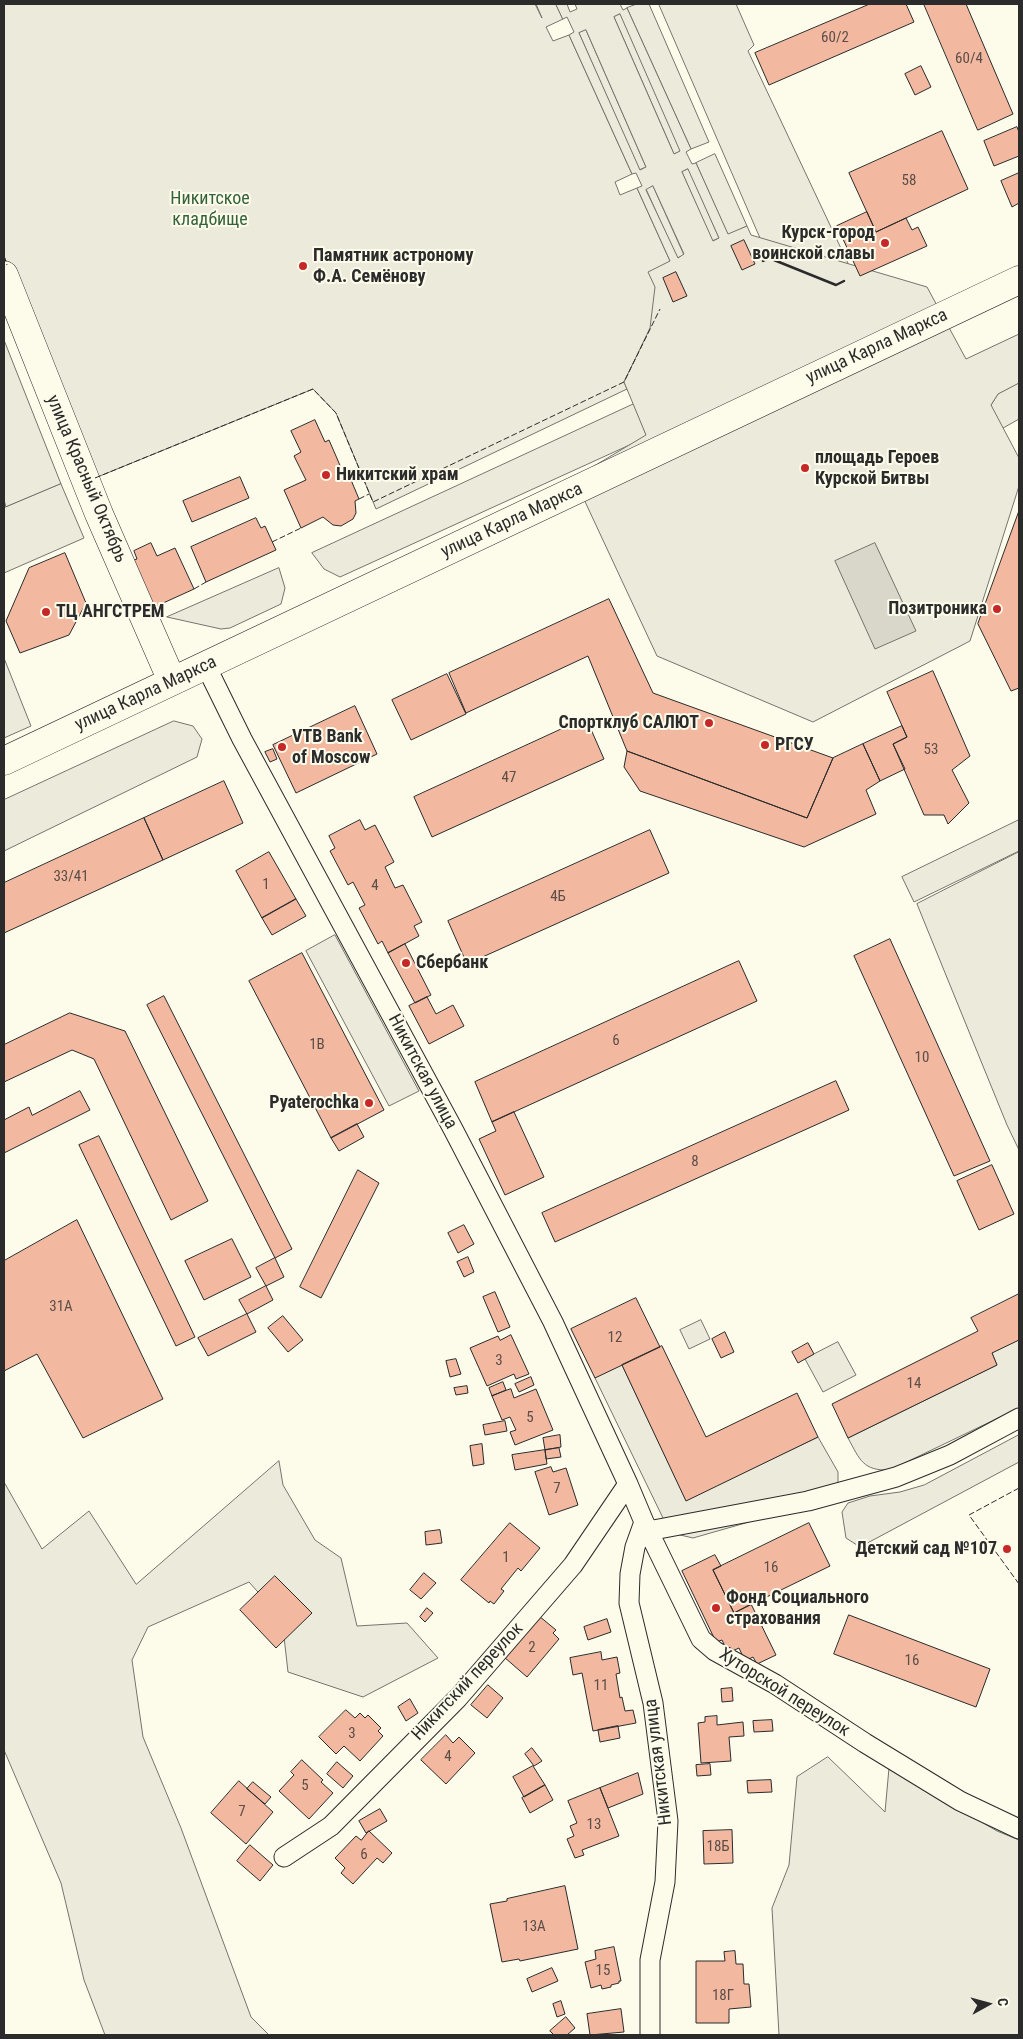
<!DOCTYPE html>
<meta charset="utf-8">
<style>
body{margin:0}
#map{position:relative;width:1023px;height:2039px;overflow:hidden;background:#fdfbea;font-family:"Roboto Condensed",sans-serif}
canvas{display:block}
.frame{position:absolute;inset:0;border:5px solid #2b2b2b;pointer-events:none}
.north{position:absolute;left:963px;top:1979px;width:50px;height:50px;-webkit-text-stroke:4px #fdfbea;paint-order:stroke;rotate:83deg;font-size:14px;font-weight:700;line-height:20px;text-align:center;color:#2b2b2b}
.north::after{content:'';display:block;margin:auto;width:18px;height:22px;background:#2b2b2b;clip-path:polygon(50% 0,100% 100%,50% 72%,0 100%)}
</style>
<div id="map">
<canvas width="1023" height="2039"></canvas>
<div class="frame"></div>
<div class="north">С</div>
</div>
<script>
const ctx = document.querySelector('canvas').getContext('2d');
ctx.lineJoin = 'round';
function fillPath(path, color) {
  ctx.fillStyle = color;
  ctx.fill(path, 'evenodd');
}
function trace(path, color, width, dash) {
  ctx.strokeStyle = color;
  ctx.lineWidth = width;
  ctx.lineCap = dash ? 'butt' : 'round';
  ctx.setLineDash(dash || []);
  ctx.stroke(path);
}
function drawText(font, color, halo, rows, align = 'center') {
  ctx.font = font + ' "Roboto Condensed",sans-serif';
  ctx.lineWidth = 4;
  ctx.setLineDash([]);
  ctx.textBaseline = 'middle';
  ctx.strokeStyle = halo;
  ctx.fillStyle = color;
  for (const [text, x, y, turn = 0] of rows) {
    ctx.save();
    ctx.translate(x, y);
    ctx.rotate((+turn || 0) * Math.PI / 180);
    ctx.textAlign = isNaN(turn) ? turn : align;
    if (halo) ctx.strokeText(text, 0, 0);
    ctx.fillText(text, 0, 0);
    ctx.restore();
  }
}
const green = new Path2D(`
 M 4,4 L 535,4 L 542,18 L 536,4 L 556,4 L 563,19 L 546,27 L 553,41 L 569,35 L 632,174 L 615,182 L 620,195 L 637,188 L 670,261 L 664,306 L 660,309 L 624,382 L 627,389 L 376,509 L 336,413 L 313,389 L 95,478 L 4,256 Z
 M 637,4 L 649,4 L 709,142 L 691,149 L 627,8 Z
 M 659,4 L 736,4 L 754,45 L 748,51 L 854,276 L 769,258 Z
 M 621,14 L 681,151 L 674,154 L 614,17 Z
 M 586,30 L 646,167 L 639,170 L 579,33 Z
 M 715,154 L 747,226 L 728,235 L 696,163 Z
 M 689,169 L 719,238 L 712,241 L 682,172 Z
 M 653,186 L 684,255 L 677,258 L 646,189 Z
 M 4,340 L 61,484 L 6,507 L 4,500 Z
 M 1019,383 L 1019,419 L 996,432 L 991,405 L 998,394 Z
 M 634,404 L 647,437 L 340,577 L 324,569 L 312,553 Z
 M 279,568 L 285,588 L 281,604 L 230,628 L 221,629 L 167,617 Z
 M 4,658 L 31,726 L 4,738 Z
 M 174,721 L 193,726 L 202,739 L 197,757 L 4,851 L 4,800 Z
 M 1019,852 L 1019,1150 L 1007,1125 L 917,904 Z
 M 1019,1340 L 1019,1408 L 890,1470 C 863,1471 860,1460 848,1438 L 997,1365 L 992,1353 Z
 M 622,1365 L 686,1500 L 818,1437 L 838,1472 L 838,1484 L 826,1500 L 693,1538 L 676,1534 L 663,1518 L 595,1378 Z
 M 1019,1435 L 1019,1462 L 860,1547 L 846,1538 L 842,1512 L 848,1503 L 870,1496 L 900,1492 L 924,1485 Z
 M 279,1461 L 283,1485 L 315,1540 L 341,1558 L 357,1626 L 407,1623 L 438,1658 L 363,1697 L 288,1672 L 282,1619 L 249,1582 L 148,1627 L 132,1660 L 143,1737 L 181,1828 L 251,2017 L 269,2035 L 105,2035 L 84,1980 L 61,1883 L 4,1750 L 4,1482 L 42,1549 L 89,1511 L 136,1584 Z
 M 828,1757 L 885,1812 L 889,1768 L 997,1831 L 1019,1840 L 1019,2035 L 779,2035 L 772,1908 L 789,1865 L 797,1777 Z`);
fillPath(green, '#ecebdb');
trace(green, '#74746e', 1);
const parking = new Path2D(`
 M 556,4 L 567,4 L 570,12 L 577,9 L 575,4 L 620,4 L 623,10 L 627,8 L 691,149 L 686,152 L 692,164 L 696,163 L 728,234 L 747,226 L 751,235 L 927,287 L 966,359 L 1019,334 L 1019,383 L 998,394 L 991,405 L 1019,458 L 1019,486 L 970,641 L 813,722 L 657,656 L 574,478 L 646,435 L 624,382 L 650,328 L 655,287 L 648,272 L 670,261 L 637,188 L 642,186 L 636,173 L 632,174 L 569,35 L 574,32 L 567,17 L 563,19 ZM 620,14 L 680,151 L 674,154 L 614,17 ZM 586,30 L 646,167 L 640,170 L 579,33 ZM 688,169 L 719,238 L 713,241 L 682,172 ZM 653,186 L 684,254 L 678,258 L 646,190 Z
 M 61,484 L 84,538 L 4,573 L 4,508 Z
 M 1019,820 L 1019,851 L 914,902 L 902,877 Z
 M 335,935 L 419,1091 L 389,1106 L 306,951 Z
 M 701,1320 L 710,1339 L 689,1349 L 680,1330 Z
 M 838,1342 L 856,1375 L 823,1392 L 805,1359 Z`);
fillPath(parking, '#eceadb');
trace(parking, '#74746e', 1);
const water = new Path2D(`
 M 875,543 L 916,631 L 875,649 L 835,561 Z`);
fillPath(water, '#d8d7c9');
trace(water, '#74746e', 1);
const building = new Path2D(`
 M 870,4 L 906,4 L 914,22 L 769,85 L 755,53 Z
 M 924,4 L 966,4 L 1013,114 L 978,130 Z
 M 921,66 L 931,87 L 915,95 L 905,74 Z
 M 1017,127 L 1019,132 L 1019,156 L 994,166 L 984,141 Z
 M 942,131 L 968,189 L 876,232 L 849,173 Z
 M 1019,173 L 1019,203 L 1012,207 L 1001,181 Z
 M 867,212 L 876,232 L 906,218 L 912,230 L 918,227 L 927,246 L 860,276 L 837,226 Z
 M 744,240 L 755,264 L 742,270 L 731,246 Z
 M 676,272 L 687,296 L 673,302 L 663,278 Z
 M 315,420 L 325,442 L 329,440 L 342,470 L 346,468 L 359,499 L 355,501 L 356,513 L 353,519 L 341,526 L 333,525 L 323,517 L 301,528 L 284,490 L 306,480 L 294,456 L 301,452 L 291,431 Z
 M 240,477 L 249,498 L 192,522 L 183,501 Z
 M 1019,511 L 1019,688 L 1011,691 L 978,624 Z
 M 256,518 L 261,528 L 265,526 L 276,550 L 206,582 L 191,547 Z
 M 151,543 L 157,556 L 175,548 L 194,589 L 150,609 L 129,562 L 137,559 L 134,551 Z
 M 65,553 L 86,603 L 69,635 L 20,653 L 6,621 L 29,568 Z
 M 609,599 L 653,693 L 833,758 L 807,818 L 627,751 L 588,656 L 466,713 L 449,673 Z
 M 933,671 L 970,756 L 952,770 L 969,803 L 948,824 L 944,815 L 924,815 L 893,744 L 907,737 L 887,692 Z
 M 447,674 L 466,714 L 411,740 L 392,700 Z
 M 355,706 L 377,754 L 296,793 L 273,745 Z
 M 586,718 L 604,759 L 432,837 L 414,797 Z
 M 902,726 L 907,737 L 893,744 L 905,769 L 880,781 L 863,744 Z
 M 863,744 L 880,781 L 866,790 L 876,814 L 804,847 L 640,791 L 624,767 L 627,751 L 807,818 L 833,758 Z
 M 273,749 L 277,759 L 270,762 L 265,752 Z
 M 224,781 L 243,823 L 163,860 L 144,818 Z
 M 144,818 L 163,860 L 4,933 L 4,883 Z
 M 360,820 L 365,830 L 375,825 L 394,862 L 385,867 L 395,888 L 403,885 L 422,922 L 414,926 L 419,936 L 388,953 L 382,941 L 378,944 L 359,908 L 365,905 L 353,882 L 348,885 L 330,851 L 335,848 L 329,836 Z
 M 650,830 L 669,873 L 467,964 L 448,921 Z
 M 269,852 L 296,899 L 262,918 L 236,871 Z
 M 296,899 L 306,916 L 272,935 L 262,918 Z
 M 890,939 L 990,1161 L 954,1176 L 854,956 Z
 M 405,944 L 431,995 L 415,1003 L 388,953 Z
 M 302,953 L 384,1110 L 331,1138 L 249,981 Z
 M 739,961 L 757,1001 L 492,1122 L 475,1082 Z
 M 164,996 L 292,1249 L 275,1258 L 147,1005 Z
 M 427,997 L 436,1014 L 453,1005 L 464,1026 L 429,1044 L 409,1006 Z
 M 70,1013 L 125,1031 L 208,1201 L 171,1220 L 94,1059 L 72,1050 L 4,1082 L 4,1045 Z
 M 836,1081 L 849,1110 L 555,1242 L 542,1213 Z
 M 80,1091 L 90,1110 L 4,1153 L 4,1120 L 29,1107 L 32,1115 Z
 M 514,1112 L 544,1177 L 505,1195 L 479,1139 L 496,1131 L 492,1122 Z
 M 357,1124 L 364,1137 L 339,1151 L 331,1138 Z
 M 99,1136 L 195,1337 L 176,1346 L 79,1145 Z
 M 992,1165 L 1014,1214 L 979,1230 L 957,1181 Z
 M 358,1170 L 379,1183 L 321,1298 L 300,1287 Z
 M 77,1220 L 163,1399 L 83,1438 L 37,1354 L 4,1371 L 4,1261 Z
 M 464,1225 L 474,1244 L 458,1253 L 448,1233 Z
 M 232,1239 L 251,1277 L 204,1300 L 185,1261 Z
 M 468,1257 L 474,1272 L 464,1277 L 457,1262 Z
 M 275,1258 L 284,1277 L 266,1286 L 256,1268 Z
 M 266,1286 L 273,1300 L 247,1314 L 239,1300 Z
 M 495,1292 L 510,1327 L 498,1332 L 483,1297 Z
 M 1019,1294 L 1019,1340 L 992,1353 L 997,1365 L 848,1438 L 832,1404 L 978,1331 L 971,1318 Z
 M 636,1298 L 660,1347 L 595,1378 L 571,1329 Z
 M 247,1314 L 256,1332 L 208,1356 L 198,1338 Z
 M 283,1316 L 303,1340 L 288,1352 L 268,1328 Z
 M 725,1332 L 734,1352 L 721,1358 L 712,1339 Z
 M 511,1335 L 529,1374 L 516,1379 L 514,1374 L 487,1386 L 470,1348 L 498,1336 L 500,1340 Z
 M 808,1343 L 814,1354 L 798,1363 L 792,1352 Z
 M 662,1346 L 706,1437 L 797,1393 L 818,1437 L 686,1501 L 622,1365 Z
 M 456,1359 L 461,1374 L 450,1377 L 446,1361 Z
 M 531,1377 L 534,1385 L 519,1392 L 515,1384 Z
 M 503,1382 L 506,1390 L 492,1396 L 489,1388 Z
 M 467,1386 L 468,1393 L 456,1395 L 454,1388 Z
 M 511,1389 L 514,1398 L 536,1389 L 553,1430 L 515,1445 L 510,1432 L 516,1430 L 510,1417 L 502,1420 L 492,1396 Z
 M 505,1421 L 507,1431 L 485,1435 L 483,1425 Z
 M 560,1435 L 561,1447 L 545,1450 L 543,1438 Z
 M 482,1444 L 484,1464 L 473,1466 L 470,1446 Z
 M 559,1448 L 561,1457 L 546,1459 L 545,1450 Z
 M 545,1450 L 547,1464 L 515,1470 L 512,1455 Z
 M 551,1467 L 553,1472 L 566,1468 L 578,1505 L 549,1515 L 535,1472 Z
 M 510,1523 L 540,1548 L 521,1571 L 518,1568 L 501,1589 L 504,1591 L 494,1604 L 490,1601 L 489,1603 L 461,1580 Z
 M 809,1523 L 830,1566 L 734,1613 L 713,1570 Z
 M 440,1530 L 442,1543 L 426,1545 L 425,1532 Z
 M 715,1555 L 721,1566 L 713,1570 L 734,1613 L 751,1604 L 776,1655 L 757,1664 L 753,1657 L 745,1661 L 739,1648 L 728,1653 L 722,1640 L 716,1642 L 682,1571 Z
 M 424,1573 L 436,1583 L 421,1599 L 410,1590 Z
 M 275,1576 L 312,1613 L 276,1648 L 240,1610 Z
 M 427,1608 L 433,1613 L 425,1622 L 420,1617 Z
 M 849,1615 L 990,1669 L 976,1707 L 834,1654 Z
 M 539,1616 L 556,1630 L 553,1633 L 559,1639 L 527,1677 L 504,1657 Z
 M 607,1619 L 611,1632 L 588,1640 L 584,1627 Z
 M 601,1652 L 602,1660 L 617,1657 L 620,1673 L 616,1674 L 620,1698 L 622,1697 L 625,1711 L 633,1710 L 636,1723 L 593,1731 L 582,1673 L 573,1675 L 570,1658 Z
 M 488,1685 L 503,1698 L 487,1718 L 471,1705 Z
 M 732,1688 L 733,1701 L 722,1702 L 721,1689 Z
 M 410,1699 L 418,1713 L 406,1721 L 398,1707 Z
 M 346,1710 L 355,1718 L 360,1713 L 365,1718 L 368,1715 L 381,1728 L 378,1731 L 383,1736 L 360,1761 L 344,1746 L 336,1754 L 319,1737 Z
 M 717,1716 L 717,1725 L 743,1722 L 744,1736 L 729,1737 L 731,1761 L 701,1763 L 698,1723 L 705,1722 L 705,1717 Z
 M 772,1720 L 773,1731 L 754,1732 L 753,1721 Z
 M 618,1726 L 620,1738 L 600,1742 L 598,1730 Z
 M 446,1735 L 453,1743 L 459,1737 L 475,1753 L 446,1784 L 421,1760 Z
 M 532,1748 L 542,1761 L 534,1766 L 525,1754 Z
 M 302,1760 L 323,1780 L 321,1782 L 333,1793 L 309,1819 L 279,1791 L 294,1775 L 291,1772 Z
 M 337,1762 L 353,1776 L 343,1788 L 327,1774 Z
 M 710,1764 L 711,1775 L 697,1776 L 696,1765 Z
 M 533,1766 L 545,1785 L 524,1797 L 513,1777 Z
 M 638,1773 L 643,1794 L 608,1808 L 600,1788 Z
 M 771,1780 L 772,1792 L 748,1793 L 747,1781 Z
 M 239,1781 L 273,1812 L 246,1844 L 211,1813 Z
 M 253,1782 L 271,1797 L 265,1804 L 247,1789 Z
 M 545,1785 L 553,1800 L 530,1813 L 522,1798 Z
 M 600,1788 L 619,1836 L 582,1850 L 584,1855 L 575,1858 L 567,1839 L 574,1836 L 570,1826 L 577,1823 L 568,1801 Z
 M 380,1809 L 387,1821 L 366,1833 L 359,1821 Z
 M 732,1830 L 733,1863 L 704,1864 L 703,1831 Z
 M 369,1831 L 392,1853 L 383,1863 L 377,1858 L 353,1884 L 341,1873 L 345,1868 L 335,1858 L 356,1836 L 361,1840 Z
 M 250,1845 L 273,1865 L 260,1881 L 237,1861 Z
 M 565,1886 L 578,1949 L 520,1961 L 519,1959 L 502,1962 L 490,1904 L 507,1901 L 507,1899 Z
 M 614,1947 L 621,1981 L 619,1981 L 619,1983 L 611,1985 L 611,1987 L 602,1989 L 601,1985 L 591,1988 L 585,1962 L 596,1959 L 595,1951 Z
 M 735,1951 L 736,1964 L 743,1964 L 744,1984 L 749,1984 L 751,2007 L 729,2009 L 729,2023 L 696,2023 L 696,1961 L 725,1961 L 724,1952 Z
 M 552,1968 L 558,1981 L 532,1992 L 527,1979 Z
 M 561,2001 L 565,2014 L 557,2017 L 553,2004 Z
 M 621,2009 L 624,2032 L 590,2035 L 587,2014 Z
 M 566,2017 L 575,2028 L 567,2035 L 554,2035 L 550,2031 Z`);
fillPath(building, '#f2b8a0');
trace(building, '#2b2b2b', 1);
const street = new Path2D(`
 M 206,666 L 242,739 L 453,1129 L 553,1322 L 628,1484 L 644,1522 L 701,1639 L 715,1651 L 775,1684 L 865,1743 L 960,1801 L 1019,1829
 M 644,1522 L 635,1547 L 630,1574 L 629,1603 L 653,1703 L 668,1821 L 665,1882 L 650,1960 L 650,2035
 M 648,1531 L 808,1501 L 896,1477 L 950,1455 L 1019,1418
 M 284,1857 L 331,1826 L 458,1698 L 573,1565 L 628,1484`);
const secondary = new Path2D(`
 M 4,275 L 99,514 L 172,681`);
const primary = new Path2D(`
 M 4,761 L 1019,280`);
trace(street, '#2b2b2b', 21);
trace(secondary, '#2b2b2b', 29);
trace(primary, '#2b2b2b', 29);
trace(street, '#fdfbea', 19);
trace(secondary, '#fdfbea', 28);
trace(primary, '#fdfbea', 28);
trace(new Path2D(`
 M 4,256 L 7,265
 M 95,478 L 313,389 L 336,413 L 373,502 L 624,382 L 660,309
 M 359,499 L 369,494
 M 272,542 L 301,528
 M 194,589 L 206,582
 M 1019,1488 L 969,1515 L 1019,1584`), '#2b2b2b', 1, [6, 2.5]);
trace(new Path2D(`
 M 763,261 L 769,258 L 836,285 L 844,281`), '#2b2b2b', 2.5);
for (const [x, y, r, color] of [
 [885,243,5,"#c62828"],
 [303,266,5,"#c62828"],
 [805,468,5,"#c62828"],
 [326,475,5,"#c62828"],
 [997,609,5,"#c62828"],
 [46,612,5,"#c62828"],
 [709,723,5,"#c62828"],
 [765,745,5,"#c62828"],
 [282,747,5,"#c62828"],
 [406,963,5,"#c62828"],
 [369,1103,5,"#c62828"],
 [1007,1549,5,"#c62828"],
 [716,1608,5,"#c62828"]
]) {
  const dot = new Path2D();
  dot.arc(x, y, r, 0, 2 * Math.PI);
  ctx.fillStyle = color;
  ctx.fill(dot);
  trace(dot, '#fdfbea', 2);
}
drawText('15px', '#5d4e48', null, [
 ["60/2",835,38],
 ["60/4",969,59],
 ["58",909,181],
 ["53",931,750],
 ["47",509,778],
 ["33/41",71,877],
 ["1",266,885],
 ["4",375,886],
 ["4Б",558,897],
 ["6",616,1041],
 ["1В",317,1045],
 ["10",922,1058],
 ["8",695,1162],
 ["31А",61,1307],
 ["12",615,1338],
 ["3",499,1361],
 ["14",914,1384],
 ["5",530,1418],
 ["7",557,1489],
 ["1",506,1558],
 ["16",771,1568],
 ["2",532,1648],
 ["16",912,1661],
 ["11",601,1686],
 ["3",352,1734],
 ["4",448,1757],
 ["5",305,1786],
 ["7",242,1812],
 ["13",594,1825],
 ["18Б",718,1847],
 ["6",364,1855],
 ["13А",534,1927],
 ["15",603,1971],
 ["18Г",723,1996]
]);
drawText('18px', '#34623c', '#fdfbea', [
 ["Никитское",210,199],
 ["кладбище",210,220]
]);
drawText('bold 18px', '#2b2b2b', '#fdfbea', [
 ["Курск-город",875,233,"right"],
 ["воинской славы",875,254,"right"],
 ["Памятник астроному",313,256],
 ["Ф.А. Семёнову",313,277],
 ["площадь Героев",815,458],
 ["Курской Битвы",815,479],
 ["Никитский храм",336,475],
 ["Позитроника",987,609,"right"],
 ["ТЦ АНГСТРЕМ",56,612],
 ["Спортклуб САЛЮТ",699,723,"right"],
 ["VTB Bank",292,737],
 ["of Moscow",292,758],
 ["РГСУ",775,745],
 ["Сбербанк",416,963],
 ["Pyaterochka",359,1103,"right"],
 ["Детский сад №107",997,1549,"right"],
 ["Фонд Социального",726,1598],
 ["страхования",726,1619]
], 'left');
drawText('18px', '#2b2b2b', '#fdfbea', [
 ["улица Карла Маркса",877,347,-25],
 ["улица Красный Октябрь",86,479,67],
 ["улица Карла Маркса",512,521,-25],
 ["улица Карла Маркса",146,694,-25],
 ["Никитская улица",422,1072,62],
 ["Никитский переулок",468,1682,-47],
 ["Хуторской переулок",784,1693,32],
 ["Никитская улица",659,1762,-97]
]);
</script>
